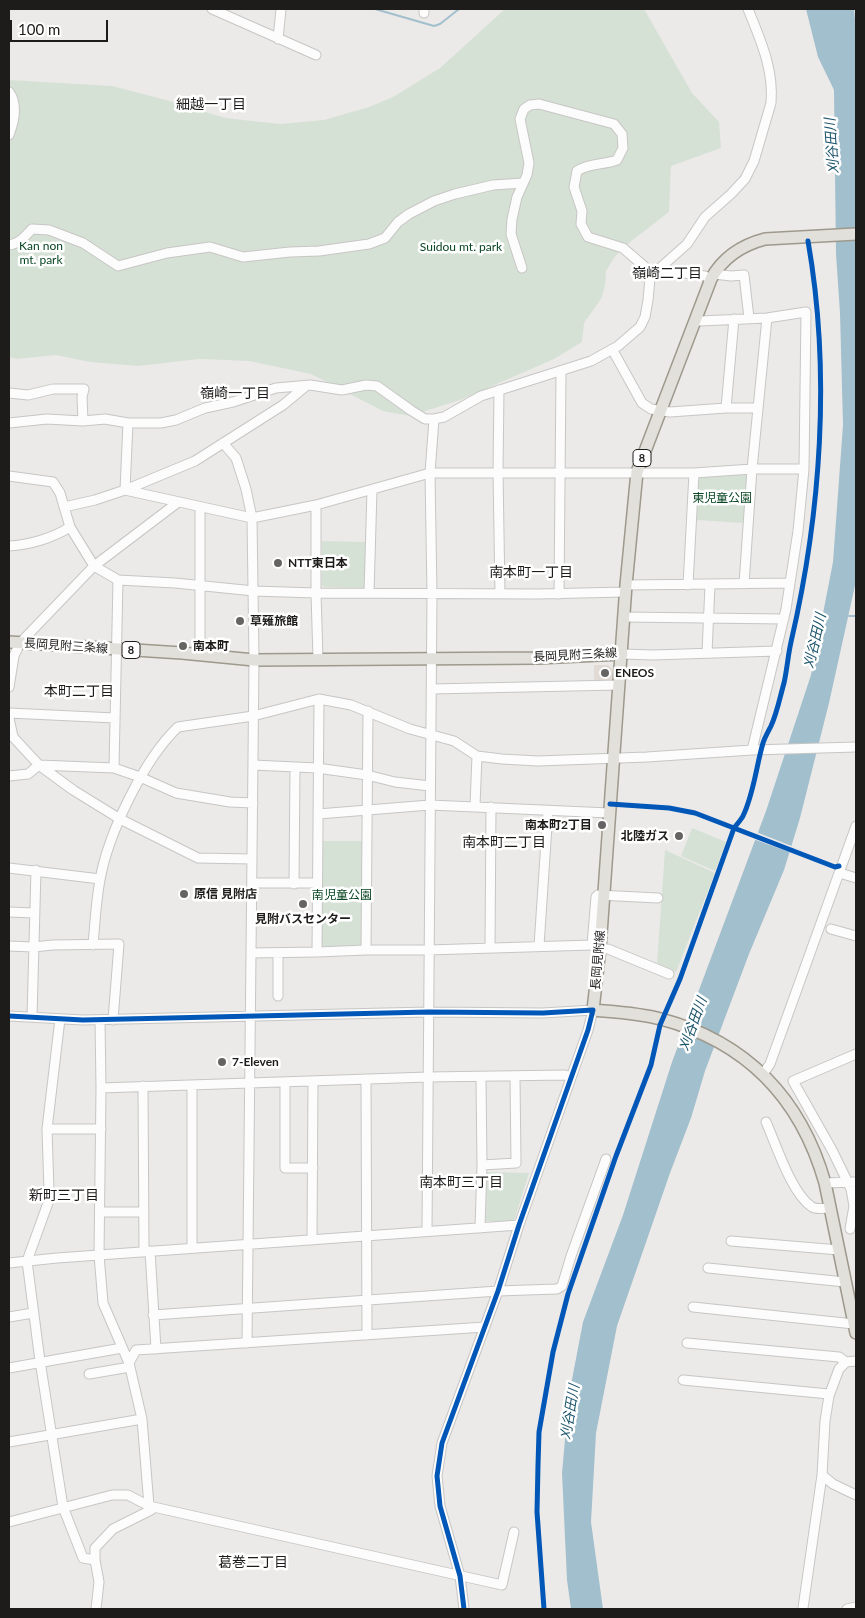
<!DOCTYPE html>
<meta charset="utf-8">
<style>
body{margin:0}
#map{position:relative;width:865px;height:1618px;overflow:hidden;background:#eceae8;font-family:Lato,sans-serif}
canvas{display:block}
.frame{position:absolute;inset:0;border:10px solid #1e1c1b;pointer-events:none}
.scale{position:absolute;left:10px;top:20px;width:98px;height:22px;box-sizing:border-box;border:2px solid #1e1c1b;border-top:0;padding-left:6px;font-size:15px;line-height:18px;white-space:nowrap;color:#1e1c1b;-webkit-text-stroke:4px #fff;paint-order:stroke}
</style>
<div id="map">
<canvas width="865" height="1618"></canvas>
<div class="frame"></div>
<div class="scale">100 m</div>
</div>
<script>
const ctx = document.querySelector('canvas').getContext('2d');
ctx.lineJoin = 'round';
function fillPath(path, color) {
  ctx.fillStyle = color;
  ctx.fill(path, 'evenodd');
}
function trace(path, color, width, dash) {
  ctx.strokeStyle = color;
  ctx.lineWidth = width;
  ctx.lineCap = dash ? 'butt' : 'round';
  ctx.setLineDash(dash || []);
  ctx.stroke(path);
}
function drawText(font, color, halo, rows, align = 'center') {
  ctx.font = font + ' Lato,"Noto Sans JP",sans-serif';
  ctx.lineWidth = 5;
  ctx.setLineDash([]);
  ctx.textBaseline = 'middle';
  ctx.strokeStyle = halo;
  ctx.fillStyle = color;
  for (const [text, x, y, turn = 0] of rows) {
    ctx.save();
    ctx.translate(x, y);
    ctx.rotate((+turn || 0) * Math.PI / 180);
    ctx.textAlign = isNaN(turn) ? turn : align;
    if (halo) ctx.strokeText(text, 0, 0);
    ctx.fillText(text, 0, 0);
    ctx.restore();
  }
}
fillPath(new Path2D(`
 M 594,665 L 608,665 L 613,669 L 612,682 L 594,683 Z`), '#e2dad4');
fillPath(new Path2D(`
 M 505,9 L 644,9 L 692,93 L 719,122 L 721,148 L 671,166 L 669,212 L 625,246 L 614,258 L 606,271 L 605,286 L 601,299 L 584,323 L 582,342 L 554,359 L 460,400 L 410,416 L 383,411 L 311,374 L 249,361 L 199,359 L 138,366 L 90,362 L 56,355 L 17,359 L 9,357 L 9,80 L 112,86 L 166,100 L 225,118 L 280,124 L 324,120 L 369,107 L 393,97 L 440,68 Z
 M 747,473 L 749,475 L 743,523 L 696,520 L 698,476 Z
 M 322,541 L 368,542 L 365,588 L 324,587 L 322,585 Z
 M 692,828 L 726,842 L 715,871 L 681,856 Z
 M 321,841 L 363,841 L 364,946 L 319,946 Z
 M 665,850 L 715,873 L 676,972 L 657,963 Z
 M 487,1172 L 529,1173 L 514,1221 L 486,1221 Z`), '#d6e1d6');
fillPath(new Path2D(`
 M 806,9 L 854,9 L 856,30 L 856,581 L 829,703 L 800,818 L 784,870 L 749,954 L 705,1071 L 691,1118 L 670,1173 L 617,1326 L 596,1433 L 591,1522 L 603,1609 L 571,1609 L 567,1580 L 562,1473 L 569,1395 L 583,1322 L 623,1215 L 672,1062 L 766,811 L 811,675 L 833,562 L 843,425 L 840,313 L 836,254 L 834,90 L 818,57 Z`), '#a2bfcd');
fillPath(new Path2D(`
 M 756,832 L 794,847 L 792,853 L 753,839 Z`), '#eceae8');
trace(new Path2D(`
 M 375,9 L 434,26 L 440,24 L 459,9
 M 849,616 L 856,616`), '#a2bfcd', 2);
const minor = new Path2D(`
 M 212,9 L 316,55
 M 424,9 L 424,13
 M 278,39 L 281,9
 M 9,92 C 18,104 14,122 9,135
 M 9,245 C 19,244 25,236 32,229 L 49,230 L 83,243 L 118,266 L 167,253 L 210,247 L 243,257 L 290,252 L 319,251 L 369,244 L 385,238 L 398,222 L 409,214 L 434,201 L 455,194 L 493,185 L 523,183
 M 522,268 L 511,234 L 512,219 L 517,197 L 527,175 L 529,163 L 520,119 L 524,109 L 530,105 L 539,104 L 614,124 L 622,134 L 623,148 L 617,160 C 604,165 589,163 577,171 L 574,187 L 582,211 L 581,224 L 588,237 L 623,248 L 652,273
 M 660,268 L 664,270 L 705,276 L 711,279
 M 714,274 L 731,276 L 744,275 L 749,318
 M 695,320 L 700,321 L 767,318 L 806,312 L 804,469 L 798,531 L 786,609 L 752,750
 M 612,349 L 642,403 L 651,409 L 670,412 L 726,408 L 757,408
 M 499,390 L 498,472 L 500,594
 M 9,393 L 28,395 L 53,389 L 84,389 L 82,397 L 83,421
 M 726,408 L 734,319
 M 9,423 L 47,419 L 83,421 L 105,419 L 128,423 L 161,423 L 176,420 L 205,408 L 233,402 L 276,388 L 310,385 L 342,390 L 366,385 L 377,386 L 412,411 L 425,419 L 434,419 L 444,417 L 481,396 L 591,361 L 618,346 L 640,327 L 645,317 L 648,300 L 650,278 L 652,273 L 660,268 L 687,244 L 705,217 L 731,194 L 745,179 L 754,161 L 771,103 C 774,69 760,39 748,9
 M 128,423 L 125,490 L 195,461 L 283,405 L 306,386
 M 223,443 L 236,458 L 246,489 L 252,518 L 254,660 L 247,1343
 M 9,476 L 53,482 L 60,493 L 70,527 L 94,566 L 118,580 L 175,583 L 254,591 L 316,593 L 538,594 L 625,592
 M 316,505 L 316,593 L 318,659
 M 64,507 L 95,500 L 125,490 L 252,518 L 316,505 L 430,473 L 694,473 L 752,469 L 804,469
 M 200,508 L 200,655
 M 9,546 C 29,545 53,538 70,527
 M 744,584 L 752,469 L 767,318
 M 626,585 L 790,583
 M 688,585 L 694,473
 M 369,593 L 372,490
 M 559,594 L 561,371
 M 624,617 L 784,619
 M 707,653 L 710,585
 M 622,654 L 653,655 L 777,651
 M 9,687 L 14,656 L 20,643 L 94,566 L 177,503
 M 431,689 L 619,685
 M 9,713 L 115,718
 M 9,718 L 13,737 L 39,765 L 73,790 L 120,819 L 198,858 L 252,859
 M 253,765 L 317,768 L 367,775 L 395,782 L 430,786
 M 114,768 L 118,580
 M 9,776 L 28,774 L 39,765 L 114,768 L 140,777 L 176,793 L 230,802 L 253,803
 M 475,806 L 477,756
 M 318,814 L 430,805 L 609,813
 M 9,868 L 100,879
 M 840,873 L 856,878
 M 252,883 L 317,883
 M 294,884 L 295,767
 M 9,912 L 34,913
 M 831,929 L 856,936
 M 93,945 C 95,923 96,901 100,880 C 108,834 144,759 178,727 L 253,716 L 319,699 L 351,705 L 410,729 L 454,741 L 477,756 L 502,759 L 538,761 L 647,757 L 752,750 L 856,747
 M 9,946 L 33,947 L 53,945 L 119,944 L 113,1020
 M 539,946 L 548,811
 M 490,948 L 491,807
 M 608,949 L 669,974
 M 366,950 L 368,711
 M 317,952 L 366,950 L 428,950 L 592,945 L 596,897 L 598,895 L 658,898
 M 251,953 L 317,952 L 319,699
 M 278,996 L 278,953
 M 9,1016 L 83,1020 L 429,1012 L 543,1013 L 593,1010 L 588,1030 L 519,1225 L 498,1291 L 442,1443 L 437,1476 L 440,1506 L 460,1576 L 464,1609
 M 32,1017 L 36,870
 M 60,1019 L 47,1129 L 49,1191 L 48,1203 L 27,1261 L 40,1361 L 63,1507 L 83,1558 L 95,1560 L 99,1582 L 96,1609
 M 100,1020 L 101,1088 L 99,1255 L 103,1303 L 129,1363 L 142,1419 L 149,1506
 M 763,1074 L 770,1064 L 856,826
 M 366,1079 L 367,1335
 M 285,1082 L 285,1168 L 313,1168
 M 143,1086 L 144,1252
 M 101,1088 L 428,1077 L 565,1075 L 571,1077
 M 766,1122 C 776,1144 791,1193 812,1207 C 817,1210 824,1208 830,1208
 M 47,1129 L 101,1129
 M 482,1165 L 516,1163 L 515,1077
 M 825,1183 L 856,1182
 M 100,1212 L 144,1212
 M 480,1228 L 482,1165 L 481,1078
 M 850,1229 L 854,1206 L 851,1189 L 832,1150 L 793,1081 L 856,1054
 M 427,1231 L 432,594 L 430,473 L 434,419
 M 312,1240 L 313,1081
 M 731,1241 L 839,1250
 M 192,1248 L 192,1085
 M 150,1251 L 156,1349
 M 9,1263 L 57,1258 L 519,1225
 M 708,1268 L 845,1282
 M 693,1307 L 854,1324
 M 153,1315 L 498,1291 L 557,1289 L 562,1286 L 571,1256 L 606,1159
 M 9,1317 L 33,1313
 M 687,1343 L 839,1357 L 846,1362
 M 129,1363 L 136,1350 L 485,1327
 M 9,1368 L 122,1348
 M 89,1374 L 130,1367
 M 683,1380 L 829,1394
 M 9,1442 L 142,1419
 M 822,1475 L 833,1484 L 856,1495
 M 9,1522 L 112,1495 L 128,1495 L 149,1506 L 502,1585 L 514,1532
 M 95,1560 L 95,1548 L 113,1529 L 151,1510
 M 803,1608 L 822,1475 L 825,1421 L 829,1396 L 839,1369 L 846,1362 L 856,1361
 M 847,1609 L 856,1607`);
const major = new Path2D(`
 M 856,234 L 765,239 C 742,245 723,257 711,279 L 637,472 L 626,585 L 600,948 L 593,1010 C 616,1012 639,1013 661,1019 C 747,1042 801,1099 825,1183 L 856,1333
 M 9,642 L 182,653 L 254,660 L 538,658 L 622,654`);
trace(minor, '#c7c6c4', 11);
trace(major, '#9d998d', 14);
trace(minor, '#fcfcfc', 9);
trace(major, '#e2e0da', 11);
trace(new Path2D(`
 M 610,804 L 669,808 L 695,813 L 835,867 L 839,866
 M 9,1016 L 83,1020 L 429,1012 L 543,1013 L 593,1010 L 588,1030 L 519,1225 L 498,1291 L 442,1443 L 437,1476 L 440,1506 L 460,1576 L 464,1609
 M 544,1609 L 537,1512 L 538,1465 L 539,1432 L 553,1352 L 568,1294 L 616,1156 L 651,1065 L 660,1025 L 680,979 L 734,828 C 737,824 741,820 743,816 C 754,793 756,767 763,743 C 765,737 768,732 771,726 C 777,713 780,697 784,683 C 787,670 788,655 791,642 C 821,513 831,372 808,241`), '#0057b8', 5);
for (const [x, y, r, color] of [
 [278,563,5,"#666463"],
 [240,621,5,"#666463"],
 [183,646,5,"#666463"],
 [605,673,5,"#666463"],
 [602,825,5,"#666463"],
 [679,836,5,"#666463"],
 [184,894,5,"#666463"],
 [303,904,5,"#666463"],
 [222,1062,5,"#666463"]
]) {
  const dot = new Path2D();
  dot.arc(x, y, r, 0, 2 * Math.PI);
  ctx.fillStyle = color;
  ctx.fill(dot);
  trace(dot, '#fff', 2);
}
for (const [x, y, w] of [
 [642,458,18],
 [131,650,18]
]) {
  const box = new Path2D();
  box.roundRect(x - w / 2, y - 8.5, w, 17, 4);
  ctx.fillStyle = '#fff';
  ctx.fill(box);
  trace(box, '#1e1c1b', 1);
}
drawText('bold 11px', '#1e1c1b', null, [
 ["8",642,458],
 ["8",131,650]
]);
drawText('12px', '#084522', '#fff', [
 ["Kan non",41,246],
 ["mt. park",41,260],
 ["Suidou mt. park",461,247],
 ["東児童公園",722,498],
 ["南児童公園",342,895]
]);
drawText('bold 12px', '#1e1c1b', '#fff', [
 ["NTT東日本",288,563],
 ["草薙旅館",250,621],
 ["南本町",193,646],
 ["ENEOS",615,673],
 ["南本町2丁目",592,825,"right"],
 ["北陸ガス",669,836,"right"],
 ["原信 見附店",194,894],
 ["見附バスセンター",303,919,"center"],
 ["7-Eleven",232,1062]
], 'left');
drawText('12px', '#1e1c1b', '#fff', [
 ["長岡見附三条線",66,646,4],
 ["長岡見附三条線",575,655,-3],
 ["長岡見附線",598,960,-85]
]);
drawText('14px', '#1e1c1b', '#fff', [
 ["細越一丁目",211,104],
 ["嶺崎二丁目",667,273],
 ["嶺崎一丁目",235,393],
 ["南本町一丁目",531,572],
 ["本町二丁目",79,691],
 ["南本町二丁目",504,842],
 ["南本町三丁目",461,1182],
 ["新町三丁目",64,1195],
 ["葛巻二丁目",253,1562]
]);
drawText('italic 14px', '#1d556b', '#fff', [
 ["刈谷田川",832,146,-94],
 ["刈谷田川",815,641,-77],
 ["刈谷田川",693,1024,-70],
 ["刈谷田川",570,1412,-81]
]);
</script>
